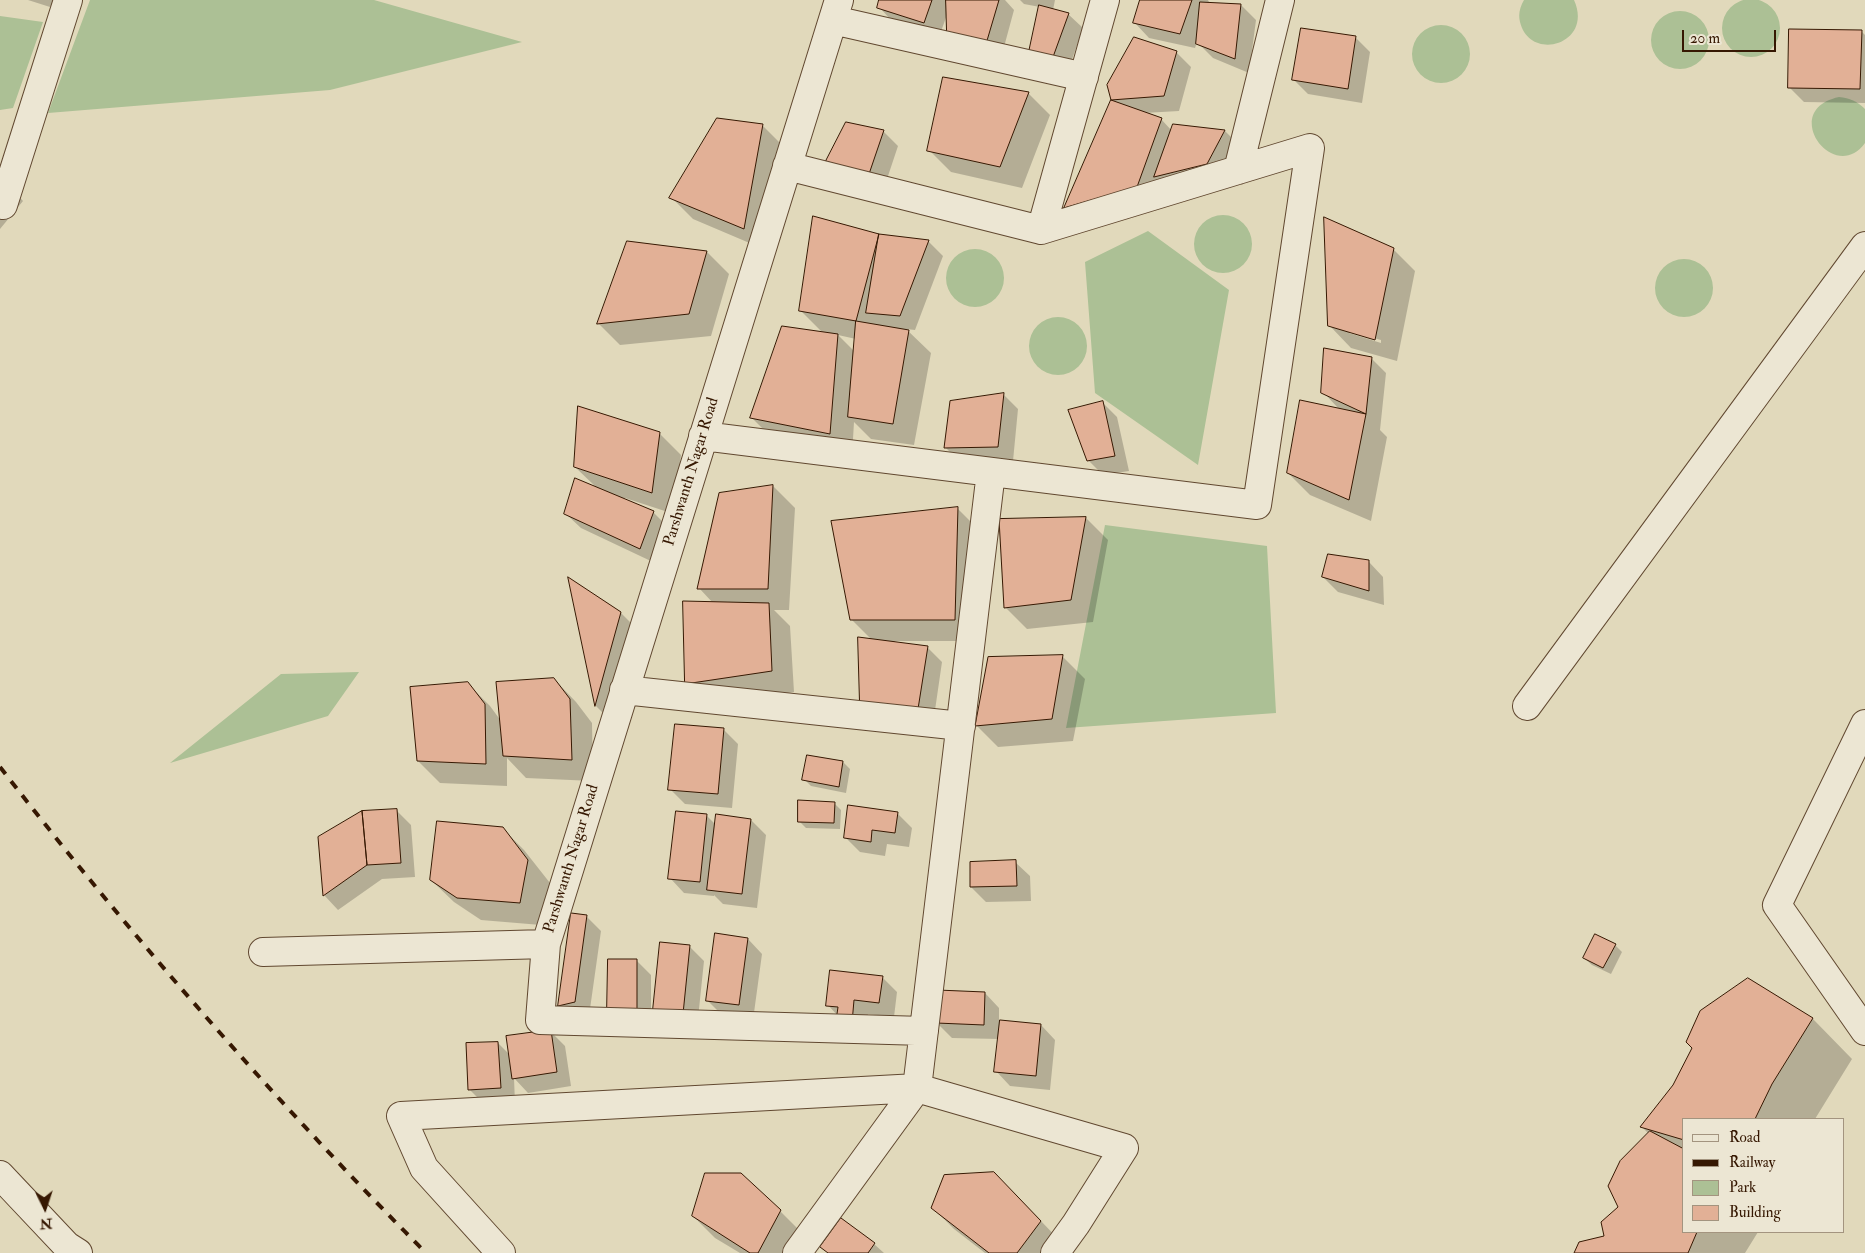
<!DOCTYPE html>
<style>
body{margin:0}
#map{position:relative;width:1865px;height:1253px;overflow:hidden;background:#e1d9bb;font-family:"IM FELL Double Pica",serif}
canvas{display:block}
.legend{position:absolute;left:1682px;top:1118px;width:162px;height:115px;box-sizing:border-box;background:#ece6d3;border:1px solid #a3947f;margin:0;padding:6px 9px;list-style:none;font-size:15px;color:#361802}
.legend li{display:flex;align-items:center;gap:10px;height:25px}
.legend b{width:25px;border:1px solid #a3947f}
.north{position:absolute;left:20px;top:1183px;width:50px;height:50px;-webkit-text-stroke:4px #ece6d3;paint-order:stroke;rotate:176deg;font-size:14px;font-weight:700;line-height:20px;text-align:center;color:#361802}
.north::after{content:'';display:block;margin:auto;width:18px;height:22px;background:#361802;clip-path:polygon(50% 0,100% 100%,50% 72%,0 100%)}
.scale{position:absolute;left:1682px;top:30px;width:94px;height:22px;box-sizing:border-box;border:2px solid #361802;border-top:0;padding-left:6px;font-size:15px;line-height:18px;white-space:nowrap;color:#361802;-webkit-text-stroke:4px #ece6d3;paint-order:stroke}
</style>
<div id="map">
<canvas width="1865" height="1253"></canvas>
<ul class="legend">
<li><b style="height:6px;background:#ece6d3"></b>Road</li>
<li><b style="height:6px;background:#361802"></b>Railway</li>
<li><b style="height:14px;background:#acc095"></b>Park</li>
<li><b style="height:14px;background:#e2b096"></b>Building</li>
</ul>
<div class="north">N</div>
<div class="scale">20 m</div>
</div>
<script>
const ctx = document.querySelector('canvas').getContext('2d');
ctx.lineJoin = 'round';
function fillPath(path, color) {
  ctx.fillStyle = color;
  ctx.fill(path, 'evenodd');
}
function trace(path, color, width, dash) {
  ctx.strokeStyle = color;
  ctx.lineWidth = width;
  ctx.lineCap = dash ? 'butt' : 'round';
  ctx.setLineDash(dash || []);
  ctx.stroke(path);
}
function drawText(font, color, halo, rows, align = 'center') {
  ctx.font = font + ' "IM FELL Double Pica",serif';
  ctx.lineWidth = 4.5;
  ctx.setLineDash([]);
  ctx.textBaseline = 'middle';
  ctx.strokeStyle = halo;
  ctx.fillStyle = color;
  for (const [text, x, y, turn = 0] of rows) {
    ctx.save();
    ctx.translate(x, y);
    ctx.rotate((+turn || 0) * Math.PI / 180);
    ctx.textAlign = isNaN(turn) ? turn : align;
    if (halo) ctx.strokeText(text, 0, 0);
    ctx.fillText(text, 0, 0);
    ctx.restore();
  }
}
fillPath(new Path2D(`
 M1722 28a29 29 0 1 1 58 0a29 29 0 1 1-58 0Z
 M 90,0 L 374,0 L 522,42 L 330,90 L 48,113 Z
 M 1524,0 L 1574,0 C 1594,44 1530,63 1520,22 C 1518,14 1520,7 1524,0 Z
 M1651 40a29 29 0 1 1 58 0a29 29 0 1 1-58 0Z
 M 0,16 L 43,22 L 13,108 L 0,110 Z
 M1412 54a29 29 0 1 1 58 0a29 29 0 1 1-58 0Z
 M 1839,97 C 1850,98 1857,101 1865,109 L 1865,143 C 1834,186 1778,110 1839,97 Z
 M1194 244a29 29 0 1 1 58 0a29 29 0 1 1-58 0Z
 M 1148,231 L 1229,290 L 1198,465 L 1095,393 L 1085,262 Z
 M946 278a29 29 0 1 1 58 0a29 29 0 1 1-58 0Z
 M1655 288a29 29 0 1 1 58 0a29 29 0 1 1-58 0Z
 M1029 346a29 29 0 1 1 58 0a29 29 0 1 1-58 0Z
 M 1105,525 L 1267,546 L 1276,713 L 1066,728 Z
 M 359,672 L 328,716 L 170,763 L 281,674 Z`), '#acc095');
fillPath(new Path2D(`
 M 28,0 L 54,0 L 50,7 Z
 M 881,0 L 1005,0 L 1014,10 L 1001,58 L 948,12 L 939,37 L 893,22 L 879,7 Z
 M 1020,0 L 1055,0 L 1053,10 L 1068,14 L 1083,28 L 1068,71 L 1045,66 L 1040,7 L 1024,4 Z
 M 1141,0 L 1208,0 L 1210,4 L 1241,5 L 1256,20 L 1249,73 L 1213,58 L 1197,42 L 1195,48 L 1149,38 L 1135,23 Z
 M 1861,31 L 1865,35 L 1865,103 L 1804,102 L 1789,87 Z
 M 1134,38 L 1177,53 L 1191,67 L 1179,111 L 1144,113 L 1161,119 L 1172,131 L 1174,126 L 1225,131 L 1239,145 L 1221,179 L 1166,188 L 1159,209 L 1087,229 L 1066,208 L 1113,101 Z
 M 1356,38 L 1370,52 L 1362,103 L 1308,94 L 1294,80 Z
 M 1028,93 L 1050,115 L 1022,188 L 951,172 L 929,150 Z
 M 762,125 L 784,147 L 766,250 L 693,219 L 671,197 Z
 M 883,131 L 898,146 L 883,191 L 842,175 L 828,160 Z
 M 0,184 L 9,186 L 23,201 L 0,229 Z
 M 814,217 L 879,235 L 928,241 L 943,256 L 915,330 L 906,329 L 931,353 L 914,445 L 871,439 L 854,422 L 852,456 L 773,439 L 751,417 L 823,333 L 800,310 ZM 838,335 L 856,339 L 855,352 Z
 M 1393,249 L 1415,271 L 1397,361 L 1351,348 L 1329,325 ZM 1349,331 L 1381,340 L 1381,343 L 1349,333 Z
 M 707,252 L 729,274 L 711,336 L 620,345 L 598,323 Z
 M 1371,358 L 1386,373 L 1380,430 L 1387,437 L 1371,521 L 1310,495 L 1288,473 L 1340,410 L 1323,392 Z
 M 1003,394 L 1018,409 L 1013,461 L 960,462 L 945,447 Z
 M 1102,402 L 1117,417 L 1129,471 L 1103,475 L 1088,460 Z
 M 659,433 L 681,455 L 674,514 L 625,498 L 624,500 L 653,512 L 668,527 L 655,563 L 581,528 L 566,514 L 597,488 L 575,467 Z
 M 773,486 L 795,508 L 789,610 L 774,610 L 790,626 L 794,692 L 708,705 L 686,683 L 713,603 L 699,588 Z
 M 957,508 L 979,530 L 976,641 L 895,641 L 895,643 L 927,647 L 942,662 L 933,724 L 876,720 L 872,640 L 851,619 Z
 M 1086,518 L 1108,540 L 1093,622 L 1027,629 L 1005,607 Z
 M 1369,562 L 1383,577 L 1384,605 L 1338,592 L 1323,577 Z
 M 570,580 L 621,613 L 636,628 L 610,720 L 596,706 Z
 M 1063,657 L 1085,679 L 1073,741 L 998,747 L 976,725 L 989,658 Z
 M 554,679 L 576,702 L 592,723 L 593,781 L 526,778 L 507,758 L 507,786 L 440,783 L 418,761 L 468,684 L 490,706 L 501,721 Z
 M 723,729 L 738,744 L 732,808 L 685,804 L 670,789 Z
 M 808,756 L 843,762 L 850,769 L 846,793 L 811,786 L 804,779 Z
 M 834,803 L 841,810 L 840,829 L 806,828 L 799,821 Z
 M 396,810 L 411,825 L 415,877 L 382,879 L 338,910 L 324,895 Z
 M 677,812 L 707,816 L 716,825 L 751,820 L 766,835 L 757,908 L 723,904 L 714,895 L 714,896 L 684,893 L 670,878 Z
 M 897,813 L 912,828 L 909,847 L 887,844 L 885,856 L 860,852 L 845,837 Z
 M 502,828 L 524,850 L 550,883 L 541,925 L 481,920 L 454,902 L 431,880 Z
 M 1015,862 L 1030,876 L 1031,901 L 986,902 L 971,887 Z
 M 586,916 L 601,931 L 589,1016 L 574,1020 L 560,1006 Z
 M 748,939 L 762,954 L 753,1020 L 722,1015 L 707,1000 Z
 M 1615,945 L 1622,952 L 1611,974 L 1592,965 L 1584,958 Z
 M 689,946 L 704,961 L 697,1028 L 654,1010 Z
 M 637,961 L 651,975 L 651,1026 L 623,1026 Z
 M 882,977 L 897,992 L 894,1017 L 868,1014 L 866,1037 L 838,1016 L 828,1005 Z
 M 1748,980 L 1813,1019 L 1852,1059 L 1815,1119 L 1684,1119 L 1684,1232 L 1758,1232 L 1745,1253 L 1575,1253 L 1606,1236 L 1620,1208 L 1649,1134 L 1642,1127 L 1674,1085 Z
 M 985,993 L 999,1008 L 999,1021 L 1041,1025 L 1055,1040 L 1050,1090 L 1010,1086 L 996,1071 L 999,1039 L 952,1038 L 937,1023 Z
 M 550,1031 L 565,1046 L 571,1086 L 528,1093 L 514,1078 L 515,1103 L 484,1104 L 470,1090 L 498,1043 L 510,1055 Z
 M 1016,1195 L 1063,1244 L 1055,1253 L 985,1253 L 954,1229 L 932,1207 Z
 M 780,1211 L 802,1233 L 792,1253 L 740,1253 L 715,1238 L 693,1216 Z
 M 874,1244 L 884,1253 L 828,1253 L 821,1246 Z`), '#0003');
const building = new Path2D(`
 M 879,0 L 932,0 L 924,23 L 877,8 Z
 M 946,0 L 999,0 L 986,44 L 947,33 Z
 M 1140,0 L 1192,0 L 1180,34 L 1133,23 Z
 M 1200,2 L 1241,4 L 1235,59 L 1196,44 Z
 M 1039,5 L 1069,13 L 1053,57 L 1029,52 Z
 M 1301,28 L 1356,36 L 1348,89 L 1292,80 Z
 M 1789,29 L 1862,30 L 1860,89 L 1788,88 Z
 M 1134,37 L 1177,51 L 1164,96 L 1111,100 L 1107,85 Z
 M 943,77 L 1029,92 L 1000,167 L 927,151 Z
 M 1111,100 L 1162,118 L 1137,187 L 1064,208 Z
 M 717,118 L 763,124 L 744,229 L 669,198 Z
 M 846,122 L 884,130 L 868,177 L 826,161 Z
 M 1173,124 L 1225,130 L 1207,164 L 1154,177 Z
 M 813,216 L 879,234 L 856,321 L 799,311 Z
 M 1324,217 L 1394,248 L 1375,340 L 1328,326 Z
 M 879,234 L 929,240 L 900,316 L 866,313 Z
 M 627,241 L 707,251 L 689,314 L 597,324 Z
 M 856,321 L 909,330 L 893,424 L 848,417 Z
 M 782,326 L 838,334 L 830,434 L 750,418 Z
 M 1324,348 L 1372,357 L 1366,414 L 1321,393 Z
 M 1004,393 L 998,447 L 944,448 L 950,401 Z
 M 1300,400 L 1366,414 L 1349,500 L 1287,473 Z
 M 1103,401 L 1115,456 L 1087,461 L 1068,410 Z
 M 578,406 L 660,432 L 652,493 L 574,467 Z
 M 575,478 L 654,511 L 640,549 L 564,514 Z
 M 773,485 L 768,589 L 697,589 L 719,493 Z
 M 958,507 L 955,620 L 850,620 L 831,521 Z
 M 1086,517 L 1071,600 L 1004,608 L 999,519 Z
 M 1328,554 L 1369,560 L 1369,591 L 1322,577 Z
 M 568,577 L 621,612 L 595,706 Z
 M 683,601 L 769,603 L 772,671 L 685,684 Z
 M 858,637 L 928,646 L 918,709 L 860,705 Z
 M 1063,655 L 1052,719 L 975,726 L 988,657 Z
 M 554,678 L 570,699 L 572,760 L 503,756 L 496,682 Z
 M 468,682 L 485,704 L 486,764 L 417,761 L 410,687 Z
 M 675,724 L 724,728 L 718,794 L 668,790 Z
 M 807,755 L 843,761 L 839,787 L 802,780 Z
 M 798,800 L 835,802 L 834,823 L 798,822 Z
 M 848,805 L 898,812 L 895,833 L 872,830 L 871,842 L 844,838 Z
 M 397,809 L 401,863 L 367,865 L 362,811 Z
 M 362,811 L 367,865 L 323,896 L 318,837 Z
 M 676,811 L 707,814 L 700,882 L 668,879 Z
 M 716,814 L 751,819 L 742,894 L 707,890 Z
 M 437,821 L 503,827 L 528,860 L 520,903 L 457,898 L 430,880 Z
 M 1016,860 L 1017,886 L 970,887 L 970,862 Z
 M 571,913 L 587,915 L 575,1002 L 558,1006 Z
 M 715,933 L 748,938 L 739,1005 L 706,1001 Z
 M 1595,934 L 1616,944 L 1603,968 L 1583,958 Z
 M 660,942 L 690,945 L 683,1014 L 653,1010 Z
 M 608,959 L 637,959 L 637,1012 L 607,1012 Z
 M 830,970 L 883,976 L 879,1003 L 854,1000 L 852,1023 L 836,1021 L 838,1007 L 826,1006 Z
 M 1748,978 L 1813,1018 L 1772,1084 L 1755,1119 L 1684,1119 L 1684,1140 L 1640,1127 L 1673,1085 L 1692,1048 L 1686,1042 L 1700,1011 Z
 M 937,990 L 985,992 L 984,1025 L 936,1023 Z
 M 1000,1020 L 1041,1024 L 1036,1076 L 994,1072 Z
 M 551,1030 L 557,1072 L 512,1079 L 506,1036 Z
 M 498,1042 L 501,1088 L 468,1090 L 466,1043 Z
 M 1650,1131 L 1684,1149 L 1684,1232 L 1697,1232 L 1688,1253 L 1574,1253 L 1579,1242 L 1604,1236 L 1601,1222 L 1618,1207 L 1608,1186 L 1620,1161 Z
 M 994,1172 L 1041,1221 L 1017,1253 L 989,1253 L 931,1208 L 944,1175 Z
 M 705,1173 L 741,1173 L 781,1210 L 758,1253 L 750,1253 L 692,1216 Z
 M 841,1218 L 875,1243 L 868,1253 L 828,1253 L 820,1247 Z`);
fillPath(building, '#e2b096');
trace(building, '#361802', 1);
const minor = new Path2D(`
 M 839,0 L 546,944 L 540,1020 L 924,1031
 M 833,20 L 1084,77
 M 1238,170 L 1280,0
 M 3,205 L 68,0
 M 1041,230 L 1105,0
 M 703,436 L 1257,505 L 1310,148 L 1041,230 L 787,166
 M 624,690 L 961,726
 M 1527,706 L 1865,246
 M 1865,724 L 1777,905 L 1865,1031
 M 263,952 L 546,944
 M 0,1175 L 67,1246 L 78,1253
 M 501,1253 L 424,1168 L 401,1116 L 917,1088 L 1124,1148 L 1076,1224 L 1055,1253
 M 797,1253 L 917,1088 L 991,472`);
trace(minor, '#614830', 30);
trace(minor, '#ece6d3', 28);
trace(new Path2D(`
 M 0,767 C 132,937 274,1100 426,1253`), '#361802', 4, [9, 9]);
drawText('16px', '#361802', '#ece6d3', [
 ["Parshwanth Nagar Road",692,472,-73],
 ["Parshwanth Nagar Road",572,859,-73]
]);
</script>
